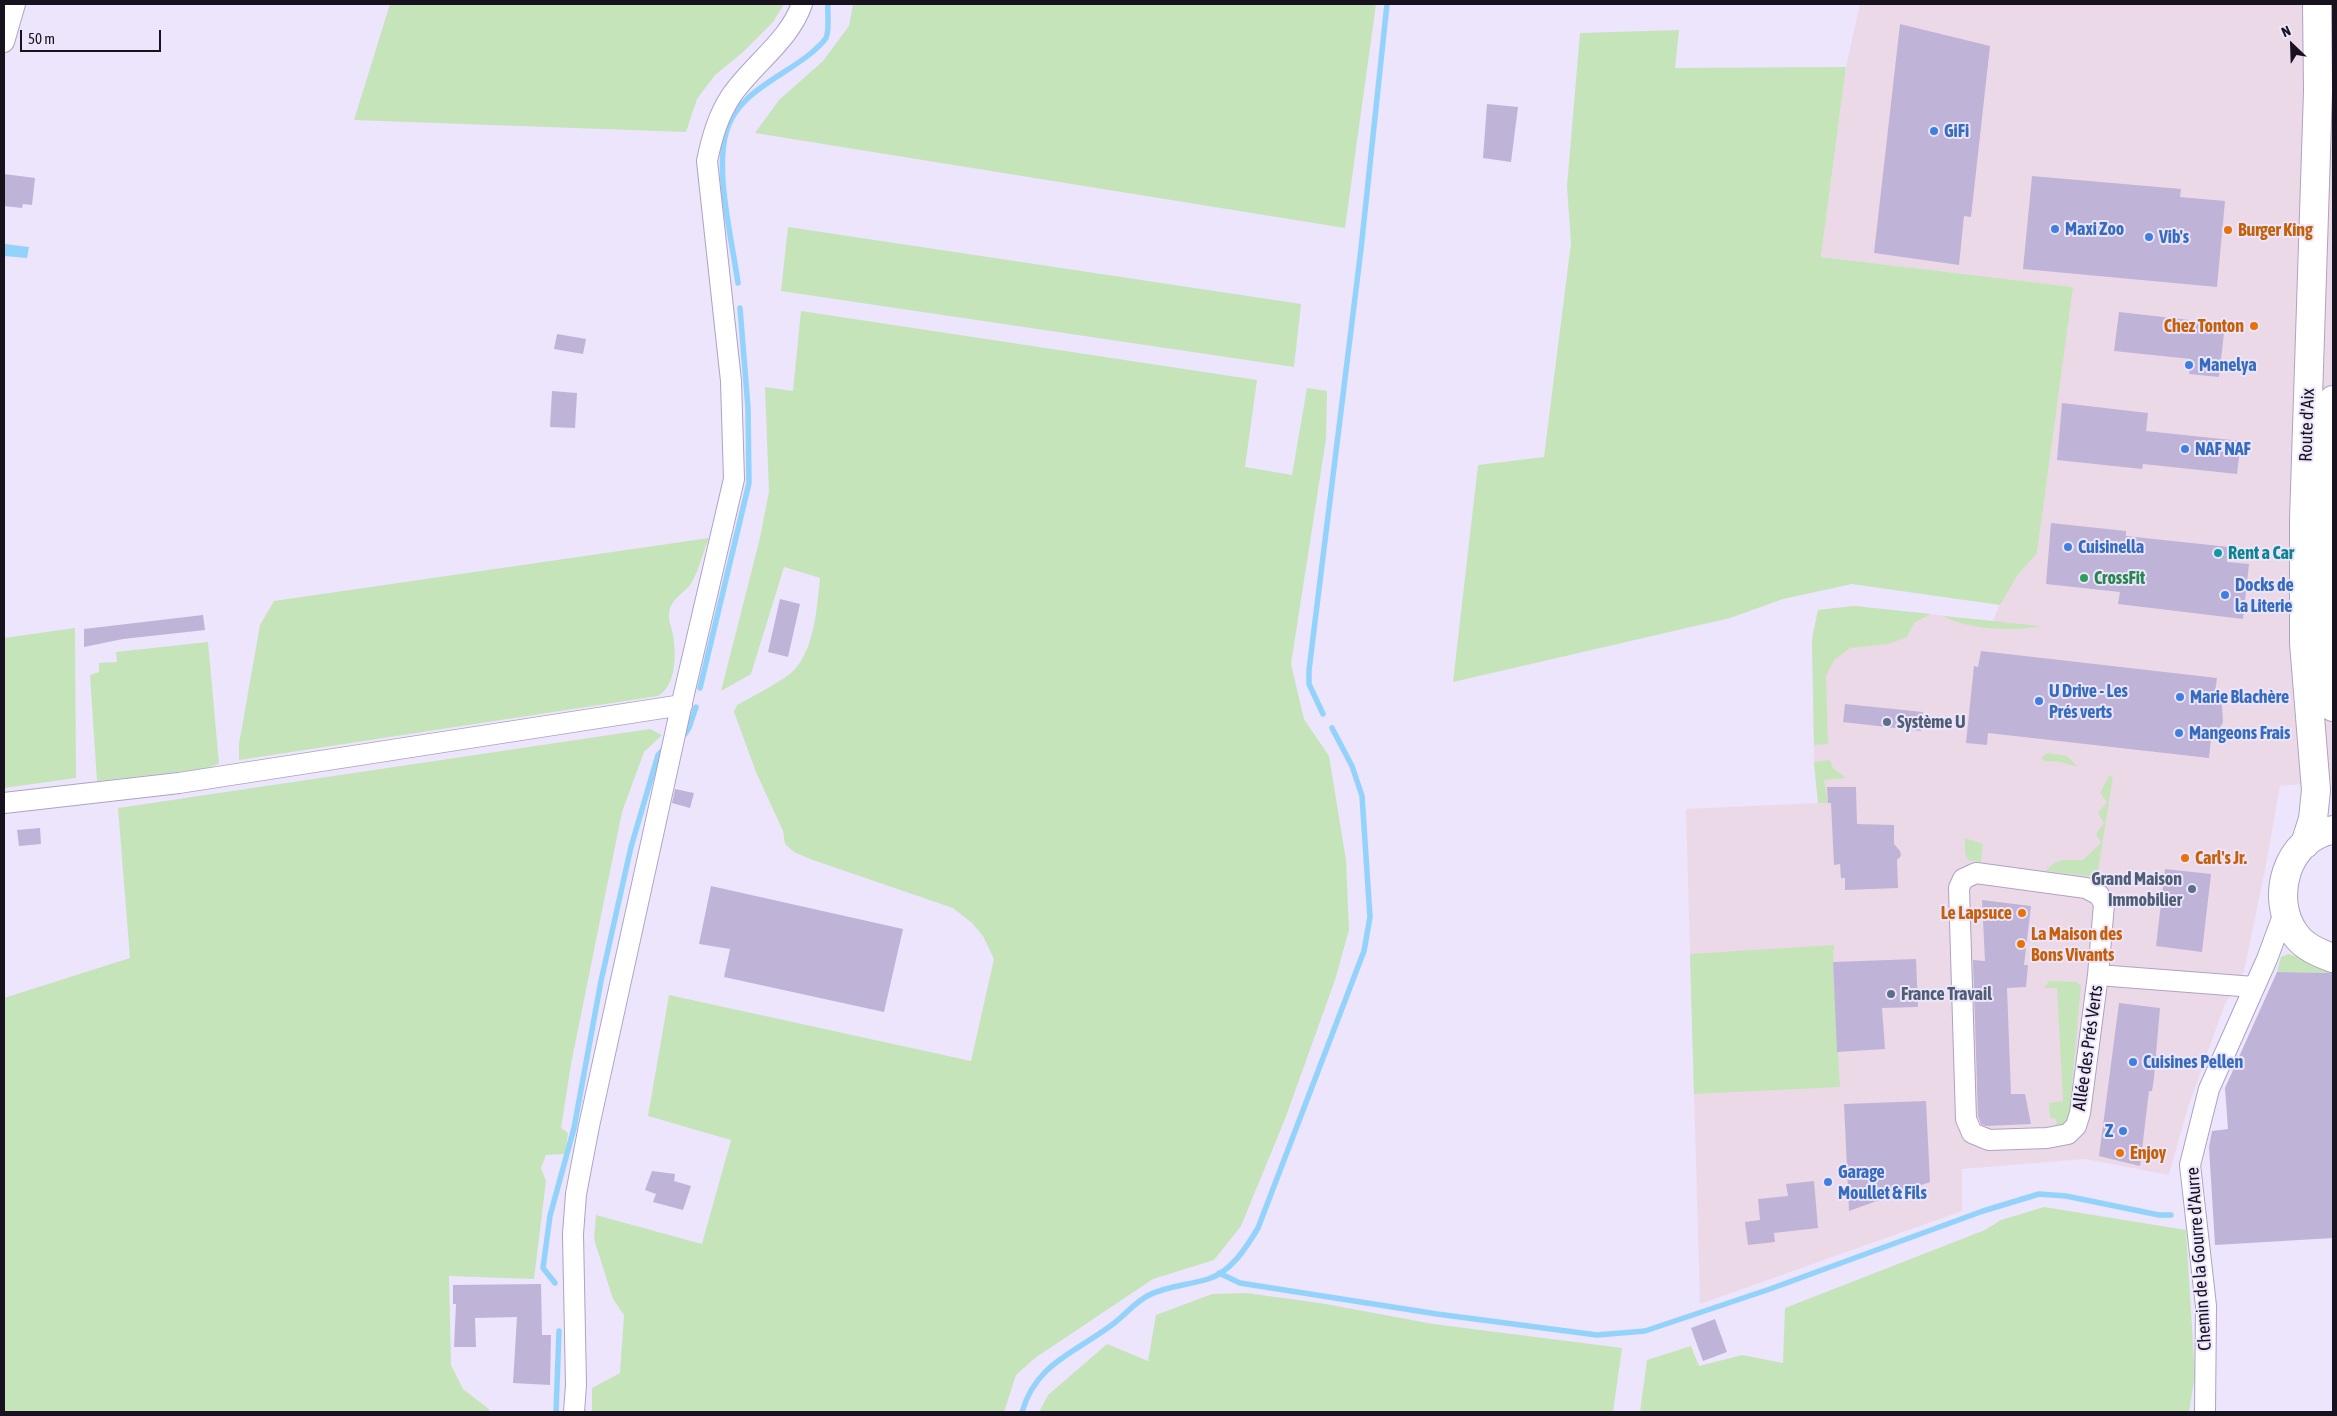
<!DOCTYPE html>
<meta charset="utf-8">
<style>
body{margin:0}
#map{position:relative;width:2337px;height:1416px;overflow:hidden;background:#ece5fb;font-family:"Asap Condensed",sans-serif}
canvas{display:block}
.frame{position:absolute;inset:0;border:5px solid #17121e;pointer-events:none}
.north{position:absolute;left:2267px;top:20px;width:50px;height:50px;-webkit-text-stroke:4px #ece5fb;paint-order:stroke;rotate:336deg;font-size:14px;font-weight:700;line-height:20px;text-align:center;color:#17121e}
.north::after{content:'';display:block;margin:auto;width:18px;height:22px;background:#17121e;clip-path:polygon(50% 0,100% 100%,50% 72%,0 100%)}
.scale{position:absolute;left:20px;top:30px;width:141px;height:22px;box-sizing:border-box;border:2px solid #17121e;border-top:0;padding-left:6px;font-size:15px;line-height:18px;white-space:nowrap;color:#17121e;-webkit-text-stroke:4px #ece5fb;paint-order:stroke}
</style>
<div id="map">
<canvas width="2337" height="1416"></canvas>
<div class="frame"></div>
<div class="north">N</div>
<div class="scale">50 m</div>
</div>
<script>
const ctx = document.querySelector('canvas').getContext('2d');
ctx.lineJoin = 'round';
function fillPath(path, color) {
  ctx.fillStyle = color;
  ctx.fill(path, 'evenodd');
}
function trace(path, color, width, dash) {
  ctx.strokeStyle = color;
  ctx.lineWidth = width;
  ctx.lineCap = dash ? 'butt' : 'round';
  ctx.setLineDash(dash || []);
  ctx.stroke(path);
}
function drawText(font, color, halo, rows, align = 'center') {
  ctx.font = font + ' "Asap Condensed",sans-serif';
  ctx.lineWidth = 4;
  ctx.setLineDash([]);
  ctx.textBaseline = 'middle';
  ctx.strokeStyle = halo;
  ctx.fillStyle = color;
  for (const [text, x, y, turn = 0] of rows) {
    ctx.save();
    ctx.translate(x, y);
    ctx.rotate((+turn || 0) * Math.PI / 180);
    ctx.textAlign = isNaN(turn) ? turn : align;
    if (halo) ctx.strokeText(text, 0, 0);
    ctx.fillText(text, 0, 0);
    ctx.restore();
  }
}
fillPath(new Path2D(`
 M 1860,4 L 2333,4 L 2333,781 L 2280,786 L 2266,865 L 2244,971 L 2225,1004 L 2188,1107 L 2169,1175 L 2085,1159 L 1962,1169 L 1962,1211 L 1700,1304 L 1686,809 L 1818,803 L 1814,762 L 1812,639 L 1818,610 L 1854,606 L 1993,621 L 2003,596 L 2017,576 L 2037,553 L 2072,287 L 1821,257 L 1846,67 Z`), '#ecd9e8');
fillPath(new Path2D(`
 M 390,4 L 784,4 L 773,22 L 742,53 L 715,75 L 697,99 L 686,132 L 354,120 Z
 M 853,4 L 1376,4 L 1345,228 L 755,133 L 779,100 L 823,61 L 849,26 Z
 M 1679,30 L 1675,68 L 1846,67 L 1821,257 L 2073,287 L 2037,553 L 2017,576 L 2000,605 L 1852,584 L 1783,599 L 1730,618 L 1453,682 L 1478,465 L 1544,457 L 1571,243 L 1567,186 L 1580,33 Z
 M 788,227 L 1301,304 L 1294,367 L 781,291 Z
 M 801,311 L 1257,380 L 1245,467 L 1292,475 L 1307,388 L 1327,391 L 1326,439 L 1291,664 L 1304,719 L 1329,756 L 1346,860 L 1349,930 L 1335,980 L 1285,1119 L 1241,1226 L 1214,1260 L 1153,1279 L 1035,1358 L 1016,1375 L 1004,1412 L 592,1412 L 592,1388 L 620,1373 L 624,1315 L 613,1299 L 594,1239 L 596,1215 L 702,1244 L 731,1140 L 648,1116 L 669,995 L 971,1061 L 994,959 L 983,936 L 972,923 L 953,908 L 810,859 L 794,852 L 785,844 L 783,831 L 756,772 L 734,712 L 737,705 C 751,697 786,680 796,668 C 815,645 817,606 820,578 L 784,567 L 751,674 L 721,691 L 759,542 L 769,492 L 765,387 L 793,391 Z
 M 709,538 C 704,549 698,573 692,582 C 684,595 669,598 669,616 C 669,622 672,629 673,635 C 676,655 677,684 658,696 L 239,760 L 239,744 L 260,625 L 274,601 Z
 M 1854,606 L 1931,614 L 1914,623 L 1907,637 L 1888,644 L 1850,648 L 1834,660 L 1826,676 L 1828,744 L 1814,745 L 1812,639 L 1818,610 Z
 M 1943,616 L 2040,626 C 2015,632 1965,629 1943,616 Z
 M 75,628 L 76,778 L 4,788 L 4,638 Z
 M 208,642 L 219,764 L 203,769 L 97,781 L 90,675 L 99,672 L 99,663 L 117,662 L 116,652 Z
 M 650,729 L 662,735 L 644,752 L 622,812 L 571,1064 L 561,1128 L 568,1133 L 565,1154 L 546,1155 L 541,1168 L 546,1181 L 534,1279 L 449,1276 L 451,1365 L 463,1389 L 489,1409 L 489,1412 L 4,1412 L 4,998 L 130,958 L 118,808 Z
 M 2048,753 L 2067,756 L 2078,767 L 2060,762 L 2044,761 L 2041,757 Z
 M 1830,760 L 1833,768 L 1846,778 L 1824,780 L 1828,803 L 1818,803 L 1814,762 Z
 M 2109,776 L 2113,777 L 2097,877 L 2046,871 C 2056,857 2068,860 2083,860 L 2101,843 L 2096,834 L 2104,823 L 2098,813 L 2107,802 L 2100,793 Z
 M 1965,838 L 1983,844 L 1981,862 L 1968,860 L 1965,853 Z
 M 1834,945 L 1833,962 L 1840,1087 L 1694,1094 L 1690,954 Z
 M 2288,954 L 2333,966 L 2333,973 L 2277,972 L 2281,957 Z
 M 2049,981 L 2076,982 L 2081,986 L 2068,1128 L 2057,1127 L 2056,1119 L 2050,1118 L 2049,1103 L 2063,1101 L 2057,988 L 2044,988 Z
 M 2044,1207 L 2186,1230 L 2195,1375 L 2189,1412 L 1640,1412 L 1647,1360 L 1691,1346 L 1699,1366 L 1742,1355 L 1783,1363 L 1785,1308 L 1985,1230 L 2001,1220 Z
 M 1246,1293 L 1320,1303 L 1433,1324 L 1622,1348 L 1613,1412 L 1039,1412 L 1048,1395 L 1107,1344 L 1148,1361 L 1156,1315 L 1212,1294 Z`), '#c6e4ba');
fillPath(new Path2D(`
 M 5,244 L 29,247 L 27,258 L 4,256 Z`), '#93d3fb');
trace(new Path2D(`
 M 738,283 C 732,240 715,173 726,133 C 735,94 782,77 810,54 C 816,49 822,44 826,38 C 830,29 827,13 828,4
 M 700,688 L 749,483 L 748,408 L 740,308
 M 1323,714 L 1309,684 L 1309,670 L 1361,249 L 1387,4
 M 685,734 L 689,728 L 696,707
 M 1219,1273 L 1240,1283 L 1437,1314 L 1597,1335 L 1645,1331 L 1770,1289 L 1983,1211 L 2039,1194 L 2066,1196 L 2159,1215 L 2171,1215
 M 555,1283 L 543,1268 L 550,1216 L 574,1128 L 601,981 L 631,847 L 658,755 L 663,750
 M 556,1412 L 559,1331
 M 1022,1412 C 1036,1363 1075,1353 1113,1324 C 1125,1315 1135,1302 1149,1295 C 1167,1286 1189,1285 1208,1279 C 1231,1272 1246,1248 1258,1228 L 1364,951 L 1370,917 L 1362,796 L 1352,766 L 1332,728`), '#93d3fb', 5.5);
fillPath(new Path2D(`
 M 1900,24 L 1990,46 L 1971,217 L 1964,216 L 1959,265 L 1874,253 Z
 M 1487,104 L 1518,107 L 1511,162 L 1483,158 Z
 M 4,174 L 35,178 L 32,205 L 23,204 L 22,208 L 4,206 Z
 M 2032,176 L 2181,189 L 2180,197 L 2225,201 L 2217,287 L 2023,269 Z
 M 2119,312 L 2225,324 L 2219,377 L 2189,374 L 2191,359 L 2114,351 Z
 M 557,334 L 586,339 L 583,354 L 554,349 Z
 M 552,391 L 577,393 L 575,428 L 550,427 Z
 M 2062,403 L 2148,413 L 2146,431 L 2241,441 L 2237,474 L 2143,464 L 2142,469 L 2057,460 Z
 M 2051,523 L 2126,531 L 2126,536 L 2229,547 L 2227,562 L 2249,564 L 2243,619 L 2118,604 L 2120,592 L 2046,584 Z
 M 780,599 L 800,604 L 788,657 L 768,652 Z
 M 203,615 L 205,630 L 123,639 L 84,647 L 84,629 Z
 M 1981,651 L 2217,678 L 2215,693 L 2222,706 L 2223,722 L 2216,736 L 2211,739 L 2209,758 L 1988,733 L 1987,745 L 1966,743 L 1974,666 L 1978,667 Z
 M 1845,704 L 1923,712 L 1921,731 L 1843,722 Z
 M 1827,787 L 1856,787 L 1857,824 L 1894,825 L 1894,844 L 1900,851 L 1901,856 L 1897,860 L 1898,888 L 1845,890 L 1845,878 L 1841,878 L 1840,864 L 1834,865 L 1831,803 L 1828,803 Z
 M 675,789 L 694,793 L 690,808 L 672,803 Z
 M 40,828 L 41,844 L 19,846 L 17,830 Z
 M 2165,869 L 2211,874 L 2202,952 L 2156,946 Z
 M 711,886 L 903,929 L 884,1012 L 724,977 L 730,949 L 699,944 Z
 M 1982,900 L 2031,906 L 2024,965 L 2028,965 L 2026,987 L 2007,988 L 2011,1094 L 2025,1094 L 2031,1124 L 1986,1126 L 1981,1124 L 1978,1116 L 1973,960 L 1985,961 Z
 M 1916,959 L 1918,1007 L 1882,1008 L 1885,1049 L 1837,1052 L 1833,962 Z
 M 2277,972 L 2333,973 L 2333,1238 L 2215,1245 L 2209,1147 L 2212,1131 L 2228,1129 L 2225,1088 Z
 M 2119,1003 L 2160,1008 L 2154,1078 L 2152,1091 L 2149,1091 L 2140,1166 L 2099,1156 Z
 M 1926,1101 L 1930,1182 L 1849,1211 L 1844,1104 Z
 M 652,1171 L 675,1174 L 674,1181 L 691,1186 L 683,1210 L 653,1202 L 656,1194 L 645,1190 Z
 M 1814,1181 L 1818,1228 L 1774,1233 L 1775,1242 L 1748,1245 L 1745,1222 L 1760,1220 L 1758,1199 L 1788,1196 L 1786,1184 Z
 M 541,1284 L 542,1335 L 551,1335 L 550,1385 L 513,1383 L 517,1317 L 475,1318 L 476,1347 L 454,1347 L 456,1304 L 453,1304 L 453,1285 Z
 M 1715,1319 L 1727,1352 L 1703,1361 L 1691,1328 Z`), '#bfb4d7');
const minor = new Path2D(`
 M 4,42 L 15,4
 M 4,803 L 179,783 L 682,705
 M 1976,873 L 2086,888 L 2099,895 L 2104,904 L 2098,975 L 2080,1113 L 2076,1126 L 2068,1134 L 2047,1138 L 1989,1140 L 1972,1133 L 1966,1119 L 1959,888 L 1963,879 Z
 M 2098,975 L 2254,987
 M 574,1412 L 576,1385 L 573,1234 L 576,1194 L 589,1126 L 683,698 L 734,479 L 731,381 L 707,161 C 712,137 718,116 731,96 C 753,64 789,41 802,4
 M 2205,1412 L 2206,1306 L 2190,1165 L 2209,1089 L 2267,959 L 2284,913`);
const secondary = new Path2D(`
 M 2333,400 L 2329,611 L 2333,707
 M 2333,830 C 2287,837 2269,898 2295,934 C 2304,947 2319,953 2333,958
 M 2305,844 L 2313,819 L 2316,790 L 2304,643 L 2304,520 L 2318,91 L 2317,4`);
trace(minor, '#aea2c4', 22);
trace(secondary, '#aea2c4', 30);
trace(minor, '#fff', 20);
trace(secondary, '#fff', 28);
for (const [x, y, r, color] of [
 [1934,131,5,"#3f7fe0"],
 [2055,229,5,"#3f7fe0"],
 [2228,230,5,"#e8710a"],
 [2149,237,5,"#3f7fe0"],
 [2254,326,5,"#e8710a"],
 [2189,365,5,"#3f7fe0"],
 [2185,449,5,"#3f7fe0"],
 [2068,547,5,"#3f7fe0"],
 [2218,553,5,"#0f9aa8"],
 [2084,578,5,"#2e9e5b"],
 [2225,595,5,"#3f7fe0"],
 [2180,697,5,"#3f7fe0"],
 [2039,701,5,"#3f7fe0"],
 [1887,722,5,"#5c6f8a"],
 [2179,733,5,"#3f7fe0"],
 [2185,858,5,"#e8710a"],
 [2192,889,5,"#5c6f8a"],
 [2022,913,5,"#e8710a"],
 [2021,944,5,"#e8710a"],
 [1891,994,5,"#5c6f8a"],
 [2133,1062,5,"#3f7fe0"],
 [2123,1131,5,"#3f7fe0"],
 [2120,1153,5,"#e8710a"],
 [1828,1182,5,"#3f7fe0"]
]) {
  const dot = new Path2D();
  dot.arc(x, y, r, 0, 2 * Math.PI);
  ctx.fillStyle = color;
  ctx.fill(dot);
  trace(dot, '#ece5fb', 2);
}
drawText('bold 18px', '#366cbe', '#ece5fb', [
 ["GiFi",1944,131],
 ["Maxi Zoo",2065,229],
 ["Vib's",2159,237],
 ["Manelya",2199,365],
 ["NAF NAF",2195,449],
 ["Cuisinella",2078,547],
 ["Docks de",2235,585],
 ["la Literie",2235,606],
 ["U Drive - Les",2049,691],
 ["Prés verts",2049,712],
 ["Marie Blachère",2190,697],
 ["Mangeons Frais",2189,733],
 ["Cuisines Pellen",2143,1062],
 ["Z",2113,1131,"right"],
 ["Garage",1838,1172],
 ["Moullet & Fils",1838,1193]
], 'left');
drawText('bold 18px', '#c56008', '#ece5fb', [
 ["Burger King",2238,230],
 ["Chez Tonton",2244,326,"right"],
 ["Carl's Jr.",2195,858],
 ["Le Lapsuce",2012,913,"right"],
 ["La Maison des",2031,934],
 ["Bons Vivants",2031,955],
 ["Enjoy",2130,1153]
], 'left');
drawText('18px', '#17121e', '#ece5fb', [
 ["Route d'Aix",2307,425,-88],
 ["Allée des Prés Verts",2088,1048,-82],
 ["Chemin de la Gourre d'Aurre",2199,1259,-94]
]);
drawText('bold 18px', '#0d838f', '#ece5fb', [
 ["Rent a Car",2228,553]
], 'left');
drawText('bold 18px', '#27864d', '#ece5fb', [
 ["CrossFit",2094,578]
], 'left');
drawText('bold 18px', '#4e5e75', '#ece5fb', [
 ["Système U",1897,722],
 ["Grand Maison",2182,879,"right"],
 ["Immobilier",2182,900,"right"],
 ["France Travail",1901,994]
], 'left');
</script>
